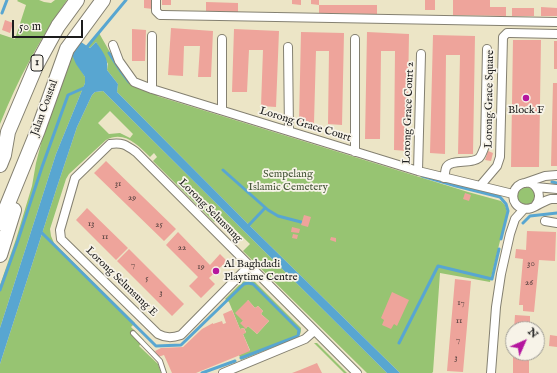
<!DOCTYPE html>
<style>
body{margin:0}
#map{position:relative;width:557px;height:373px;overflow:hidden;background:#ece5c6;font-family:"IM FELL English",serif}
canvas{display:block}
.north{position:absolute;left:505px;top:321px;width:40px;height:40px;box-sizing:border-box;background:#f7f3e8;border:1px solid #9f9d96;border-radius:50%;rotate:45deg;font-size:11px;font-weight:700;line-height:16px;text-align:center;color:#1c1c1c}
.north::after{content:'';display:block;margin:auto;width:14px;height:18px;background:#b5179e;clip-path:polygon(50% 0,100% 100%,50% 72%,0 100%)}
.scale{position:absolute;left:12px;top:20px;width:71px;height:18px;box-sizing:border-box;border:2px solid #1c1c1c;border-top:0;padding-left:5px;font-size:12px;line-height:14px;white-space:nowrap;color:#1c1c1c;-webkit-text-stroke:3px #f7f3e8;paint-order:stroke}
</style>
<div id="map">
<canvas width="557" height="373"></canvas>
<div class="north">N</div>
<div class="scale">50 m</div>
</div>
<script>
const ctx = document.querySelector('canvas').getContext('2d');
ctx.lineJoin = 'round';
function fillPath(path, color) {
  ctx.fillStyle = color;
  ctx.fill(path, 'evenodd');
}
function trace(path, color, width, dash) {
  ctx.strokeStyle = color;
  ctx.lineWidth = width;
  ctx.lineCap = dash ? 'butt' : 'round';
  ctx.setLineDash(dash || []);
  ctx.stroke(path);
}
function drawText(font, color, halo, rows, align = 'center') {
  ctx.font = font + ' "IM FELL English",serif';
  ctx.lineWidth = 3.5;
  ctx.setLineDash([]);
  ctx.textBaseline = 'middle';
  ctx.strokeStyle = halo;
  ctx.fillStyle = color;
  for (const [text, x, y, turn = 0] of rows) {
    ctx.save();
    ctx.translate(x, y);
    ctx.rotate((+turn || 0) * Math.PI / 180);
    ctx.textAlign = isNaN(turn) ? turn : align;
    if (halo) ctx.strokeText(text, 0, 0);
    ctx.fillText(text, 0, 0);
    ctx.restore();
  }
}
fillPath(new Path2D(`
 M 18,0 L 39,0 L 44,2 L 51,3 L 55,0 L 67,0 C 39,40 18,79 0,124 L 0,34 L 15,39 L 26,5 L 17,1 Z
 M 99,33 L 120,70 L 129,82 L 158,95 L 157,96 L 468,192 L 501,201 L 505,205 L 507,212 L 490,282 L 440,273 L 433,372 L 432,373 L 400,373 L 249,225 L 117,92 L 118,84 L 107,70 L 108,64 L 96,42 L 90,48 L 88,46 Z
 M 79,41 L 81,42 L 72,55 L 85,77 L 85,83 L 56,154 L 0,328 L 0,285 L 16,239 L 32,186 L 36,163 L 46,124 L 69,59 Z
 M 103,91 L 387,373 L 367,373 L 243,251 L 250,244 L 221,216 L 214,222 L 153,161 L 157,157 L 154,153 L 150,157 C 138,145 124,130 106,140 L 69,174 L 66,179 L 50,229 L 51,236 L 54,243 L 135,323 L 131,327 L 144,340 L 139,346 L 158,364 L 161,373 L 0,373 L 0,364 L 39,243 L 57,187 L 77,127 L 92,95 L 95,92 ZM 110,111 L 133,134 L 130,138 L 120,133 L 109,134 L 98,123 Z
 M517 196a9 9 0 1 1 18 0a9 9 0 1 1-18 0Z
 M 248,279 L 254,281 L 301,328 C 301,332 301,335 297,337 L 241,360 L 239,355 L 250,350 L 243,334 L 246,332 L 244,328 L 240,329 L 229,302 L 225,299 L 241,283 ZM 248,300 L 255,308 L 258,306 L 263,311 L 261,314 L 269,321 L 257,334 L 248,326 L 246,328 L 241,323 L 243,321 Z
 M 314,343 L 317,343 L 347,373 L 344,373 Z`), '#97c472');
fillPath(new Path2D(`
 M 81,42 L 90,48 L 96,42 C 102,51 109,58 107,70 L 118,84 L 117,92 L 249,225 L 400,373 L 387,373 L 103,91 L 95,92 L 92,95 L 77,127 L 57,187 L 39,243 L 0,364 L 0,328 L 56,154 L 85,83 L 85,77 L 76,64 L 72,55 Z`), '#58a6d1');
trace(new Path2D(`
 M 2,13 L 7,0
 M 86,48 L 126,0
 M 109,53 L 120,70 L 129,82
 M 223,170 L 268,210 L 278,216 L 301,222
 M 422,176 L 456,186 L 500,197 L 506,204 L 508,211 L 501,239
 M 552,182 L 557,183
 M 523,223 L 530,216 L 557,213
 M 247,227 L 265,208
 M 41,232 L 156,346 L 181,345 L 244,284 L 248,283 L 253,284 L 299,330 L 298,336 L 241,358
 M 0,290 L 18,240 L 42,167 L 68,95 L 86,87
 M 399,343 L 438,266 L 492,279 L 499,249
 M 202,373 L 235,361`), '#58a6d1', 3);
fillPath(new Path2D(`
 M 144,0 L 153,0 L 153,9 L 144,8 Z
 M 162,0 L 171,0 L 171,5 L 162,5 Z
 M 292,0 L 301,0 L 301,5 L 292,4 Z
 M 311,0 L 319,0 L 319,5 L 311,4 Z
 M 425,0 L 435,0 L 435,10 L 425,10 Z
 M 453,0 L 490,0 L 490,7 L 506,7 L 506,16 L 453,15 Z
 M 206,2 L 238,3 L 238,12 L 206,11 Z
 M 319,5 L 377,5 L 377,14 L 319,13 Z
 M 541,7 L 557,8 L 557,16 L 541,16 Z
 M 512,8 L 534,8 L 534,16 L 512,16 Z
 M 5,20 L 13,23 L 10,33 L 2,30 Z
 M 171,28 L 213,31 L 211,77 L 198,77 L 200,46 L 184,46 L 183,76 L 168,75 Z
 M 132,29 L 146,30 L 145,61 L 132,61 Z
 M 234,29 L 279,31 L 276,107 L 261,106 L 263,50 L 249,50 L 247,92 L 232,92 Z
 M 301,32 L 344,33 L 342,125 L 328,124 L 329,51 L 316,51 L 314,123 L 299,123 Z
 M 367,32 L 409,34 L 407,151 L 394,150 L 395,51 L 381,51 L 380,139 L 365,139 Z
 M 433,35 L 475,36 L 473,154 L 458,154 L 460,55 L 446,55 L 445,154 L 430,153 Z
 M 513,40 L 541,40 L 539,167 L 511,167 Z
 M 554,41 L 557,41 L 557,69 L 554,69 Z
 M 553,83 L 557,83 L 557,166 L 551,166 Z
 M 488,151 L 493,153 L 491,161 L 485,160 Z
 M 106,161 L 176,229 L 164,241 L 94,173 Z
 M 465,193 L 471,195 L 469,201 L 463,199 Z
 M 87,208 L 128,248 L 116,260 L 76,220 Z
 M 304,215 L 311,217 L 308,227 L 301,225 Z
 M 292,227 L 300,229 L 299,233 L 291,232 Z
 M 527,231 L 556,232 L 555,261 L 539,260 L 534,312 L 523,311 L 523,305 L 519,305 L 523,259 L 515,258 L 516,249 L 526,250 Z
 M 178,232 L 210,265 L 220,254 L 227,261 L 209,278 L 215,284 L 201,298 L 189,286 L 198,277 L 166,245 Z
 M 293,234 L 298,235 L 297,239 L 292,238 Z
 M 331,237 L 336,238 L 336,242 L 330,240 Z
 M 129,249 L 184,304 L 172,316 L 117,261 Z
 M 455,279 L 471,281 L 463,372 L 447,371 Z
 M 392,292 L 409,300 L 397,326 L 394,324 L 391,329 L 382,325 L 384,320 L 381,318 Z
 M 248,300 L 255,308 L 258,306 L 263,311 L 261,314 L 269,321 L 257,334 L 248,326 L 246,329 L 240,323 L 243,321 L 235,313 Z
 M 232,310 L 240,329 L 244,328 L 246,333 L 243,334 L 250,351 L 196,373 L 172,373 L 164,355 L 158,357 L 155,351 L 161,348 L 183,347 L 202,329 L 213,323 L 213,324 L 222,321 L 223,324 L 226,323 L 223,314 Z
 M 515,315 L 530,316 L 530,329 L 514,329 Z
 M 550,335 L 557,336 L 557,347 L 549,346 Z
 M 513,353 L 529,353 L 529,373 L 513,373 Z
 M 317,363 L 322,373 L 292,373 L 300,370 Z`), '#eea49b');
const service = new Path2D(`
 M 133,333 L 160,361 L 164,373`);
const minor = new Path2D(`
 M 156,0 L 156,11 L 160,15 L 163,15 L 557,22
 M 152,36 L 152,89
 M 222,39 L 222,110
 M 113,45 L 119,61 L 134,82 L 152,89 L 418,171 L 513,194
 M 288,47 L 289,131
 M 355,152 L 355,39
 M 418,171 L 421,54
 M 444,178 C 445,175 445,171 446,168 C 450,158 471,165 479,158 C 482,155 483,150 485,146 L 487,49
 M 525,183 L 545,176 L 557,175
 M 480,186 L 497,166 L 500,157 L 503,37 L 507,33 L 510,33 L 557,34
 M 536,187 L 557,189
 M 535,206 C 545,194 534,178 521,184 C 510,189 511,205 522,208 C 532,212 541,201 551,199 C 553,199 555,199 557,199
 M 545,221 L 557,223
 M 249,266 L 181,335 C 172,338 166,338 158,334 L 61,239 L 60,230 L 75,178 L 110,144 C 122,142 126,145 136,152 L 357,373
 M 223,373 L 305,339 L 314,331
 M 491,373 L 496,307 L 501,274 L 510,234 L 515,219 L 524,209`);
const trunk = new Path2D(`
 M 0,165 L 4,155 L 8,132 L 36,66 L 58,26 L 77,0
 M 0,223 L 38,130 L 67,49 L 103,0
 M 0,255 L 14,210`);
trace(service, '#848071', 6);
trace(minor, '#848071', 10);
trace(trunk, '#848071', 16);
trace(service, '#fff', 4);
trace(minor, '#fff', 8);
trace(trunk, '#fff', 14);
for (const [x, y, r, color] of [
 [526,98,4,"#b5179e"],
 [216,271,4,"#b5179e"]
]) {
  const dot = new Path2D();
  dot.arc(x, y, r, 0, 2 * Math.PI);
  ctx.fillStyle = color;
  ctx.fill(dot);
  trace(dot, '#f7f3e8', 1.5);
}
drawText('9px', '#503e3c', null, [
 ["31",118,184],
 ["29",132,198],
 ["13",91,224],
 ["25",159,225],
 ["11",105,237],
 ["22",182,248],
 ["30",531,264],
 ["7",133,265],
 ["19",201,267],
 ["5",147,279],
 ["26",529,283],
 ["3",161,293],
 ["17",461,303],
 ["11",459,321],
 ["7",458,340],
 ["3",456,358]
]);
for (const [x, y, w] of [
 [37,63,12]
]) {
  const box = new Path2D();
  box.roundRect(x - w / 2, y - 8, w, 16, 3);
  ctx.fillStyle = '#f7f3e8';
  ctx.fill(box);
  trace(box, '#1c1c1c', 1);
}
drawText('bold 10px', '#1c1c1c', null, [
 ["1",37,63]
]);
drawText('11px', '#1c1c1c', '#f7f3e8', [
 ["Lorong Grace Square",490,99,-89],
 ["Jalan Coastal",45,108,-70],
 ["Lorong Grace Court 2",409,113,-88],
 ["Lorong Grace Court",305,125,17],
 ["Lorong Selunsung",210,211,45],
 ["Lorong Selunsung E",121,282,44]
]);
drawText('11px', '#1c1c1c', '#f7f3e8', [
 ["Block F",526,111],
 ["Al Baghdadi",224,265,"left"],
 ["Playtime Centre",224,278,"left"]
]);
drawText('11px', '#47573a', '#f7f3e8', [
 ["Sempelang",288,175],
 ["Islamic Cemetery",288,188]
]);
</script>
